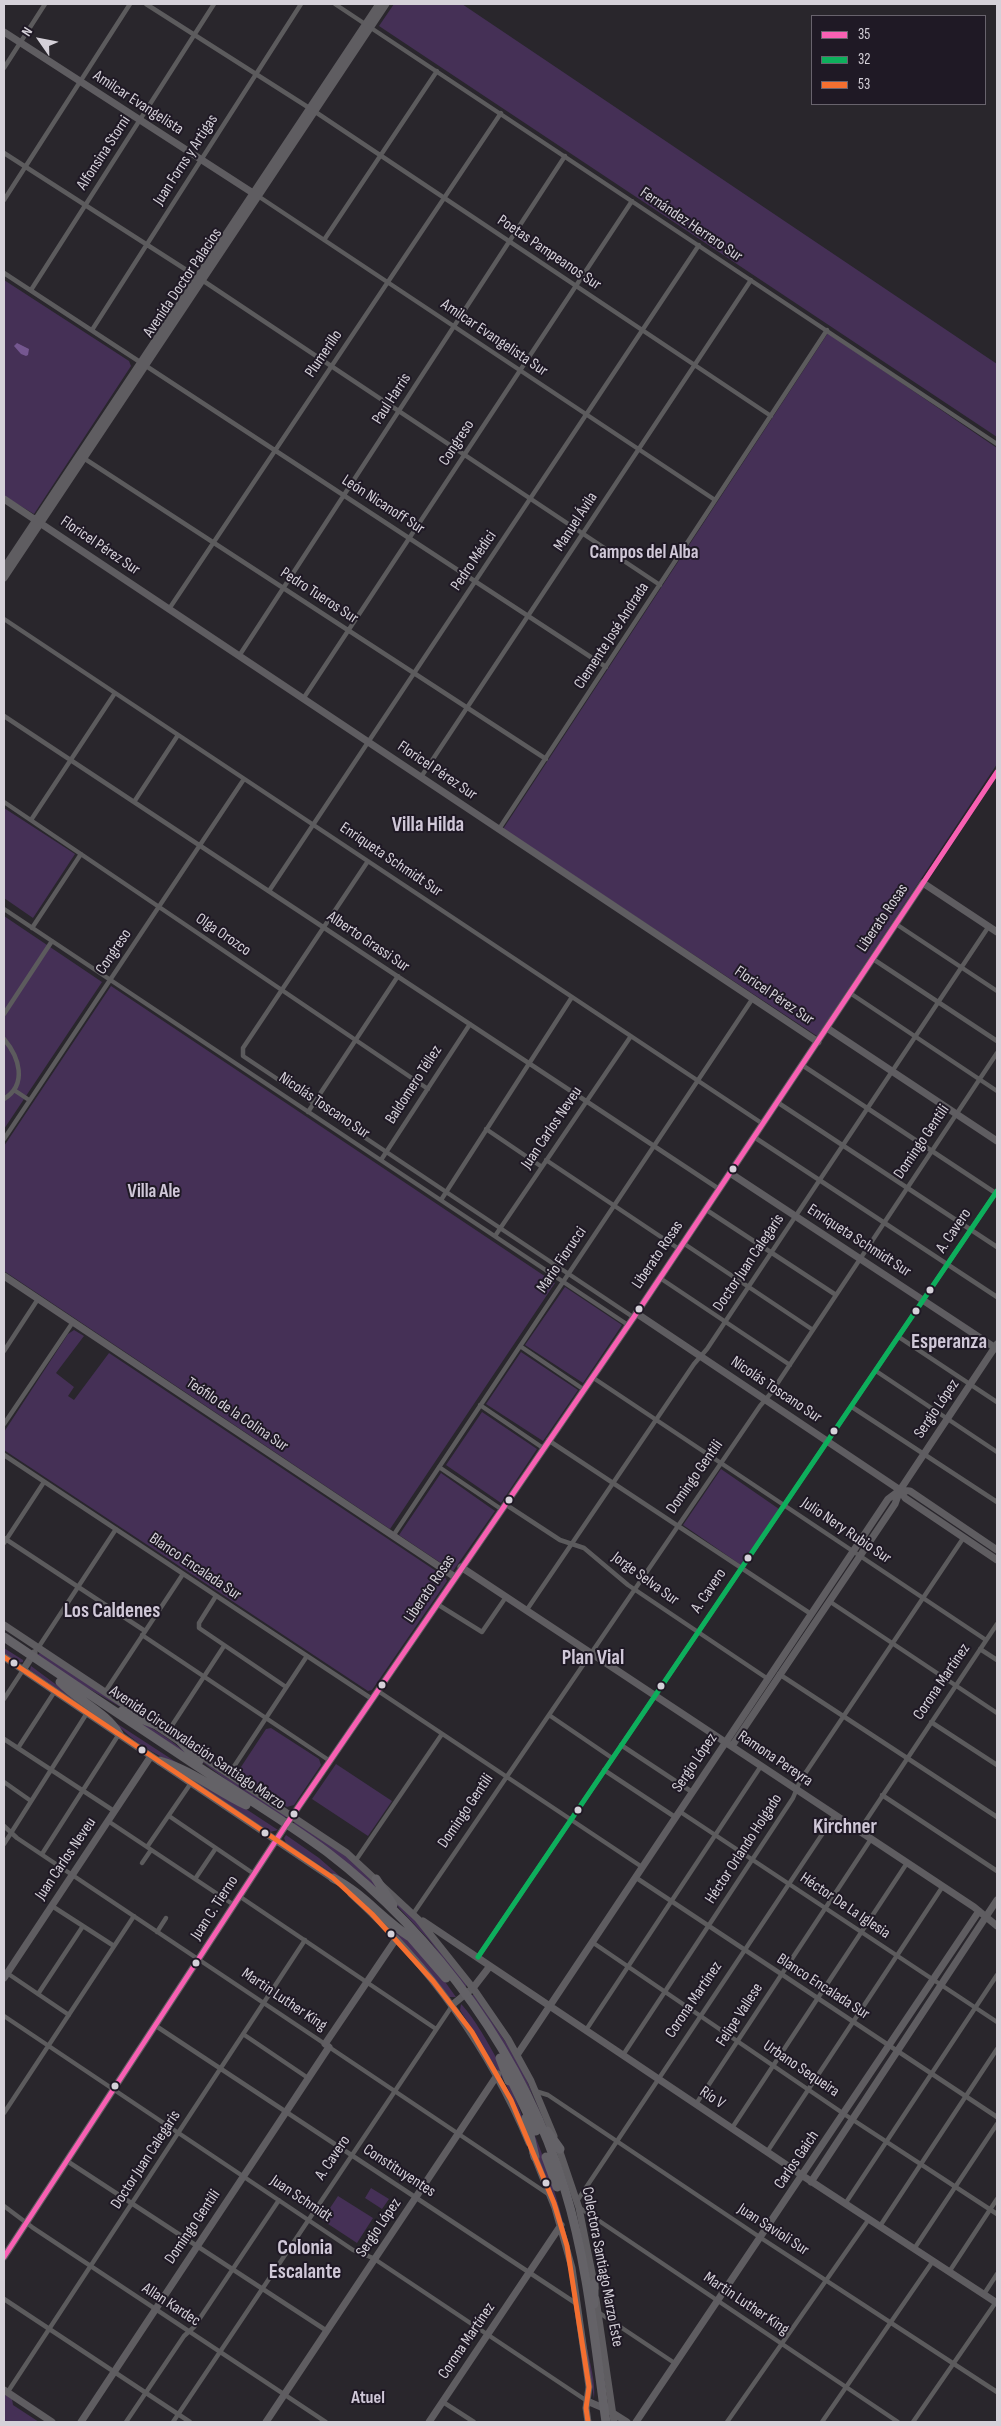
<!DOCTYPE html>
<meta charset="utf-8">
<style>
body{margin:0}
#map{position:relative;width:1001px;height:2426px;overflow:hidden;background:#29262c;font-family:"Sofia Sans Condensed",sans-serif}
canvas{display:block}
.frame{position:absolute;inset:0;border:5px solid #d5d1d9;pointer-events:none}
.legend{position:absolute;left:811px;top:15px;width:175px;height:90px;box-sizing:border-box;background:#1f1925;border:1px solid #68636d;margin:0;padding:6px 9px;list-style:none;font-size:15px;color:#d5d1d9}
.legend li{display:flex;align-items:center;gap:10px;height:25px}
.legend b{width:25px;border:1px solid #68636d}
.north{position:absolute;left:15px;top:15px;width:50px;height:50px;-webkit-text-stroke:4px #1f1925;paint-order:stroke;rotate:303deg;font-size:14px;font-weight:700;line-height:20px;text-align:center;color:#d5d1d9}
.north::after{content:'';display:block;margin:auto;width:18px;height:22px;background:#d5d1d9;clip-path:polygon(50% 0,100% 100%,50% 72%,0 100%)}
</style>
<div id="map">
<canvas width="1001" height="2426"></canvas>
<div class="frame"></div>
<ul class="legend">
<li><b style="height:6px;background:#f860b3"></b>35</li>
<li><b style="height:6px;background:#0daf5c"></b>32</li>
<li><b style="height:6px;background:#f46f30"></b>53</li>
</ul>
<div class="north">N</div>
</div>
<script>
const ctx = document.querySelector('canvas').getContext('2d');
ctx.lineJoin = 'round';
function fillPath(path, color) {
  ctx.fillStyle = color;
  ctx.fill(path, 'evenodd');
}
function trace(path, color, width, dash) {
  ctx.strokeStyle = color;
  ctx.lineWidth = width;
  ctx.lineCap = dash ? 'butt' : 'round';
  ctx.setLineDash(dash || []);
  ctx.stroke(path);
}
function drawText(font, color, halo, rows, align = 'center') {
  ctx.font = font + ' "Sofia Sans Condensed",sans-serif';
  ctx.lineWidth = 4;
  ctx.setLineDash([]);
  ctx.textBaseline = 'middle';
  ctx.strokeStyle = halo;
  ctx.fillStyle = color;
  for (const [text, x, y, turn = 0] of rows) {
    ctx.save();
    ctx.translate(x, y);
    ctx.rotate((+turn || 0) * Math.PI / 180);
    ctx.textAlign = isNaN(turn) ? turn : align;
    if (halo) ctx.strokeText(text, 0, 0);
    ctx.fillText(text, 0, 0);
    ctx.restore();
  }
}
fillPath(new Path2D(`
 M 394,4 L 462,4 L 997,364 L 997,437 L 379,26 Z
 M 4,280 L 129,361 L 131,366 L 34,514 L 4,496 Z
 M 828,333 L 997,448 L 997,764 L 817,1036 L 503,829 Z
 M 4,808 L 75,854 L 33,918 L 4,898 Z
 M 4,916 L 102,982 L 4,1129 Z
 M 111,986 L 555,1283 L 390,1529 L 4,1271 L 4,1146 Z
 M 565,1287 L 622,1325 L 583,1383 L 525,1345 Z
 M 74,1330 L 84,1336 L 56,1373 L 74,1387 L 68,1396 L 74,1400 L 109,1353 L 445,1577 L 447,1581 L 372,1690 L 368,1691 L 4,1450 L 4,1432 L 68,1334 Z
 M 521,1352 L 578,1390 L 543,1441 L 486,1404 Z
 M 482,1412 L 537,1449 L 501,1503 L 446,1465 Z
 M 721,1469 L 779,1509 L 741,1565 L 683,1525 Z
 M 441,1473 L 495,1511 L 453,1571 L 399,1535 Z
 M 4,1648 L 23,1660 L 23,1662 L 17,1663 L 4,1654 Z
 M 40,1653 L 44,1654 L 131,1713 L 65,1675 L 37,1655 Z
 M 31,1666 L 112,1726 L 30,1670 Z
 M 128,1716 C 153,1727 172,1740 192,1758 Z
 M 115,1723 L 116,1723 L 179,1764 C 153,1755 135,1742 115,1723 Z
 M 271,1728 L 319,1759 L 321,1765 L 294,1805 L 287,1807 L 240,1776 L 239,1770 L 266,1729 Z
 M 196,1757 L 286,1816 L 285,1819 C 254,1801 225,1779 196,1757 Z
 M 336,1764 L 392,1801 L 368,1836 L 312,1799 Z
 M 176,1769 L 243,1807 L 278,1830 L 270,1832 Z
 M 295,1822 L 345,1855 L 371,1877 L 388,1900 L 293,1824 Z
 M 286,1835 L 319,1858 L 350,1885 L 286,1843 L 284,1838 Z
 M 349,1888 L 410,1942 L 443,1979 L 456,1997 L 449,1997 Z
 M 391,1896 L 421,1926 L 467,1984 L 465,1988 L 429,1940 L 399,1908 Z
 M 471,1995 L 474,1995 L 509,2047 L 524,2074 L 550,2135 L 531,2092 Z
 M 461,2004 C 481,2024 521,2100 525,2128 L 506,2084 L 460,2010 Z
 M 531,2126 C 561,2198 575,2266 586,2343 C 589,2360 596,2382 594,2399 L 577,2290 L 537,2156 Z
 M 371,2188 L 389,2199 L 382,2209 L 365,2198 Z
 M 338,2196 L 373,2218 L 357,2243 L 322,2220 Z
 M 4,2394 L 12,2399 L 13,2405 L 39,2422 L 4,2422 Z`), '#453056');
fillPath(new Path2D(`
 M 17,343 L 29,349 L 28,355 L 26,356 L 21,354 L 14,346 Z`), '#755790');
trace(new Path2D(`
 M 146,4 L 314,111 L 771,416
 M 335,4 L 997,444
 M 4,68 L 45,4
 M 4,153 L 202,280 L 660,585
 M 258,196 L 715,500
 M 4,200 L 130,4
 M 324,240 L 437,71
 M 4,273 L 606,667
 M 31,290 L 214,4
 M 92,330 L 301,4
 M 82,457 L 546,759
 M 169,609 L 501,113
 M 4,619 L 763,1124
 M 239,656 L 565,156
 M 303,699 L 632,201
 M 4,716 L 719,1189
 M 421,777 L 751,280
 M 4,802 L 428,1089
 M 134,802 L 178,735
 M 31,820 L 115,693
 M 499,829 L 827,330
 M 368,861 L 243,1048 L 243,1056 L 633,1317
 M 923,883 L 997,772
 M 269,891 L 699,245
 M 4,909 L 628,1325
 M 896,924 L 997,991
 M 32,928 L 81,854
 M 873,959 L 997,1041
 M 850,993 L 997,1091
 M 4,1014 L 52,941
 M 4,1039 C 19,1057 28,1084 4,1099
 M 802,1065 L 997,1194
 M 14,1090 L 29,1100
 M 777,1102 L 997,1247
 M 308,1112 L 398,976
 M 486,1129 L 542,1167
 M 754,1137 L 997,1297
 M 4,1139 L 244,779
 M 381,1160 L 470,1024
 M 546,1160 L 679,1249
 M 441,1200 L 572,997
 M 705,1209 L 836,1295
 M 495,1236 L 631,1036
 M 683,1243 L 813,1330
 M 660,1278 L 790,1365
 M 899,1337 L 997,1402
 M 520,1346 L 583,1389
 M 4,1351 L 38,1299
 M 876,1371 L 997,1452
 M 592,1377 L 986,1640
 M 480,1405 L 543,1448
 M 852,1407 L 997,1502
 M 4,1424 L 73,1322
 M 548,1440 L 811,1614
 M 4,1455 L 372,1699
 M 439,1467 L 501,1509
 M 505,1504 L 560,1540 L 584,1548 L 628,1585 L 768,1679
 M 393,1536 L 753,998
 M 4,1538 L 145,1631
 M 4,1543 L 44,1482
 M 216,1596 L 199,1623 L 199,1628 L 286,1687
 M 829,1601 L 997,1713
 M 437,1604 L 482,1632 L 506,1597
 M 526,1611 L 694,1364 L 707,1349 L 989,926
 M 142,1635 L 330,1761
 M 38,1648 L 116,1529
 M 980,1649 L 997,1660
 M 779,1674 L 997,1817
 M 378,1691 L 642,1867
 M 105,1692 L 183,1574
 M 4,1699 L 23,1670
 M 549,1715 L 612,1758
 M 931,1722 L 997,1765
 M 167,1733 L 224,1646
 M 4,1739 L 114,1811
 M 621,1745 L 692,1792
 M 18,1748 L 55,1691
 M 604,1770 L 675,1817
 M 229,1774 L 307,1656
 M 4,1782 L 31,1801
 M 882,1795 L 997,1871
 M 679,1811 L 997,2022
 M 169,1816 L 254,1874
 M 108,1821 L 234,1905
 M 4,1826 L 17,1838 L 325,2044
 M 859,1831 L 997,1624
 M 4,1844 L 87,1713
 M 147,1847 L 191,1783
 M 42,1854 L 119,1734
 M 356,1860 L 442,1734
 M 142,1863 L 151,1850
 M 635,1877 L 997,2117
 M 195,1879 L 216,1848
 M 239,1896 L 436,2029
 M 52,1906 L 114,1946
 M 413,1914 L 760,1406 L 771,1393 L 997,1053
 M 157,1932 L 166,1918
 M 592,1942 L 844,2114 L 997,2214
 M 478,1957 L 997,1191
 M 7,1973 L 69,2015
 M 38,1994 L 83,1926
 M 4,2016 L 353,2250 L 373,2258 L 587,2401
 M 156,2026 L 577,2304
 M 586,2030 L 761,1766
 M 243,2034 L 308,2078
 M 329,2047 L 548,2194
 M 623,2055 L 793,1798 L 800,1781 L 964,1537
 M 535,2091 L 548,2095 L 761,2238 L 997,2392
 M 696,2104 L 871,1839
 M 4,2113 L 134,1916
 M 732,2128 L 907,1863
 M 767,2152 L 943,1886
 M 67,2161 L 327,2331
 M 577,2201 L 835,1815
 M 845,2204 L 997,1975
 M 4,2206 L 32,2227 L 326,2422
 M 580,2208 L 898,2422
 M 880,2226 L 997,2049
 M 914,2249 L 997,2124
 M 949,2272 L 997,2199
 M 984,2294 L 997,2274
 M 4,2299 L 190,2422
 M 598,2312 L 676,2364
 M 7,2393 L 305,1940
 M 443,2402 L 474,2422
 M 126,2422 L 184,2336 L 194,2327 L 279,2200
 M 173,2422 L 452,2006
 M 727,2422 L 869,2219
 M 822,2422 L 933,2261
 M 913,2422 L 996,2302`), '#5c5b5d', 4.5);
trace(new Path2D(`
 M 4,32 L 256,195
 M 4,499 L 818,1042
 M 4,568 L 379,4
 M 4,578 L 386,4
 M 827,1028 L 997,1141
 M 730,1173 L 997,1349
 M 4,1276 L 455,1577
 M 636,1313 L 900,1490 L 910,1491 L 997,1550
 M 900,1490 L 905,1498 L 997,1560
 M 461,1567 L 974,1907 L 997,1926
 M 4,1625 L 141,1716
 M 4,1657 L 335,1880
 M 23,1670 L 34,1653
 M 150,1722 L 347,1853 L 418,1919 L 473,1988 L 508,2039 L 531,2081 L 554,2136
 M 732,1746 L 895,1504 L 900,1490 L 997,1344
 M 351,1894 C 429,1965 488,2045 529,2143
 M 423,1921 L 803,2176 L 997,2303
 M 4,1978 L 151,1756
 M 452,2005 L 473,1988 L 490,1966
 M 517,2055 L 888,1499 L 900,1490
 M 558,2146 L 579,2208 L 595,2288
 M 533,2153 L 555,2208 L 572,2268 L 589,2387 L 586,2408 L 588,2422
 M 811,2182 L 997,1900
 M 4,2257 L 286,1825 L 638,1311 L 923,883 L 997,932
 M 596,2299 L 614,2422
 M 4,2390 L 52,2422
 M 587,2401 L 608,2410 L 627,2422
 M 81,2422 L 329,2047 L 325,2044 L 396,1939
 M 266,2422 L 498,2074
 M 429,2422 L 561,2225
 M 636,2422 L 979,1911`), '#5f5d61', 7);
trace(new Path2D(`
 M 4,1637 C 66,1679 129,1721 191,1762 C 236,1792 284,1820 327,1852 C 438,1937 524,2057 565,2190 C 588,2265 595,2345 606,2422
 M 60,1682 C 78,1701 106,1712 119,1734
 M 122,1711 L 154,1724
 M 180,1741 L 199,1761
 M 160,1761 C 191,1770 217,1791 246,1805
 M 333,1878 C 363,1893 382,1919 410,1937
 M 376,1879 L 393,1905
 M 406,1932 L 446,1978
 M 500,2058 L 509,2081
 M 509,2075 L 536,2131
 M 526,2118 L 535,2157
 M 547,2131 L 560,2149
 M 546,2157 L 557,2187
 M 594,2304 L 594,2284`), '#646267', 9);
trace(new Path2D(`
 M 4,2257 L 286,1825 L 638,1311 L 997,772`), '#f860b3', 5);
trace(new Path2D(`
 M 478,1957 L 997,1191`), '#0daf5c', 5);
trace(new Path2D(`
 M 4,1657 L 333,1878 L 372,1914 L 433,1981 L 472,2032 L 511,2100 L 554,2203 L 567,2246 L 589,2387 L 586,2408 L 588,2422`), '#f46f30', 5);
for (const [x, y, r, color] of [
 [733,1169,4.5,"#d5d1d9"],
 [930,1290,4.5,"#d5d1d9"],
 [639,1309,4.5,"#d5d1d9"],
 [916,1311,4.5,"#d5d1d9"],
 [834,1431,4.5,"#d5d1d9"],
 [509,1500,4.5,"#d5d1d9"],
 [748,1558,4.5,"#d5d1d9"],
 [14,1663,4.5,"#d5d1d9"],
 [382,1685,4.5,"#d5d1d9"],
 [661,1686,4.5,"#d5d1d9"],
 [142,1750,4.5,"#d5d1d9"],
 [578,1810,4.5,"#d5d1d9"],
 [294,1814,4.5,"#d5d1d9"],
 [265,1833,4.5,"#d5d1d9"],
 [391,1934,4.5,"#d5d1d9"],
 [196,1963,4.5,"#d5d1d9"],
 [115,2086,4.5,"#d5d1d9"],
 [546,2183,4.5,"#d5d1d9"]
]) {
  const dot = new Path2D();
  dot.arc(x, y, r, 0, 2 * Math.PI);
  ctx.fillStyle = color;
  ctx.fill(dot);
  trace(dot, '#1f1925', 2);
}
drawText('16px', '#d5d1d9', '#1f1925', [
 ["Amilcar Evangelista",138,103,33],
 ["Alfonsina Storni",104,153,-57],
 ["Juan Forns y Artigas",186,160,-57],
 ["Fernández Herrero Sur",691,225,34],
 ["Poetas Pampeanos Sur",549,253,34],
 ["Avenida Doctor Palacios",183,283,-56],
 ["Amilcar Evangelista Sur",494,338,34],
 ["Plumerillo",324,354,-56],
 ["Paul Harris",392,399,-57],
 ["Congreso",457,443,-57],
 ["León Nicanoff Sur",383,505,33],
 ["Manuel Ávila",576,522,-57],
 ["Floricel Pérez Sur",100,546,34],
 ["Pedro Médici",474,561,-56],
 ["Pedro Tueros Sur",319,596,33],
 ["Clemente José Andrada",612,636,-57],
 ["Floricel Pérez Sur",437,771,34],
 ["Enriqueta Schmidt Sur",391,860,34],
 ["Liberato Rosas",883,918,-56],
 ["Olga Orozco",223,935,34],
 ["Alberto Grassi Sur",368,942,34],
 ["Congreso",114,952,-56],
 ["Floricel Pérez Sur",774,996,34],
 ["Baldomero Téllez",414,1085,-57],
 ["Nicolás Toscano Sur",324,1106,34],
 ["Juan Carlos Neveu",552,1128,-56],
 ["Domingo Gentili",922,1142,-56],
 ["A. Cavero",954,1231,-56],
 ["Enriqueta Schmidt Sur",859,1241,33],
 ["Liberato Rosas",658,1255,-56],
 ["Mario Fiorucci",562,1260,-56],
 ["Doctor Juan Calegaris",749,1263,-56],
 ["Nicolás Toscano Sur",776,1390,34],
 ["Sergio López",937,1409,-56],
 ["Teófilo de la Colina Sur",237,1415,34],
 ["Domingo Gentili",695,1477,-55],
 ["Julio Nery Rubio Sur",846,1531,34],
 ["Blanco Encalada Sur",195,1567,34],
 ["Jorge Selva Sur",645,1579,36],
 ["Liberato Rosas",430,1589,-56],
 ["A. Cavero",709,1591,-56],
 ["Corona Martínez",942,1682,-56],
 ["Avenida Circunvalación Santiago Marzo",197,1748,34],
 ["Ramona Pereyra",775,1759,34],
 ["Sergio López",695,1763,-56],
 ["Domingo Gentili",466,1811,-56],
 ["Héctor Orlando Holgado",744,1849,-57],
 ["Juan Carlos Neveu",66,1859,-56],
 ["Héctor De La Iglesia",845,1906,34],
 ["Juan C. Tierno",215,1908,-57],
 ["Blanco Encalada Sur",823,1987,33],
 ["Martin Luther King",284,2000,34],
 ["Corona Martínez",694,2000,-56],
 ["Felipe Vallese",740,2015,-57],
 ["Urbano Sequeira",801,2069,34],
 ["Río V",712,2098,34],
 ["A. Cavero",333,2158,-56],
 ["Doctor Juan Calegaris",146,2160,-57],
 ["Carlos Gaich",797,2160,-56],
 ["Constituyentes",399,2171,33],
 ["Juan Schmidt",301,2199,34],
 ["Domingo Gentili",193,2227,-56],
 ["Sergio López",379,2228,-56],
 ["Juan Savioli Sur",773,2230,33],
 ["Colectora Santiago Marzo Este",602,2267,79],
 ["Martin Luther King",746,2304,34],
 ["Allan Kardec",171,2305,33],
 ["Corona Martínez",467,2341,-56]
]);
drawText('bold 18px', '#d0c8d8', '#1f1925', [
 ["Atuel",368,2398]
]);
drawText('bold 19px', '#d0c8d8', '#1f1925', [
 ["Campos del Alba",644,553],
 ["Villa Ale",154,1192]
]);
drawText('bold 21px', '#d0c8d8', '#1f1925', [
 ["Villa Hilda",428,826],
 ["Esperanza",949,1343],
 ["Los Caldenes",112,1612],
 ["Plan Vial",593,1659],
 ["Kirchner",845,1828],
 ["Colonia",305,2249],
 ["Escalante",305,2273]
]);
</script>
